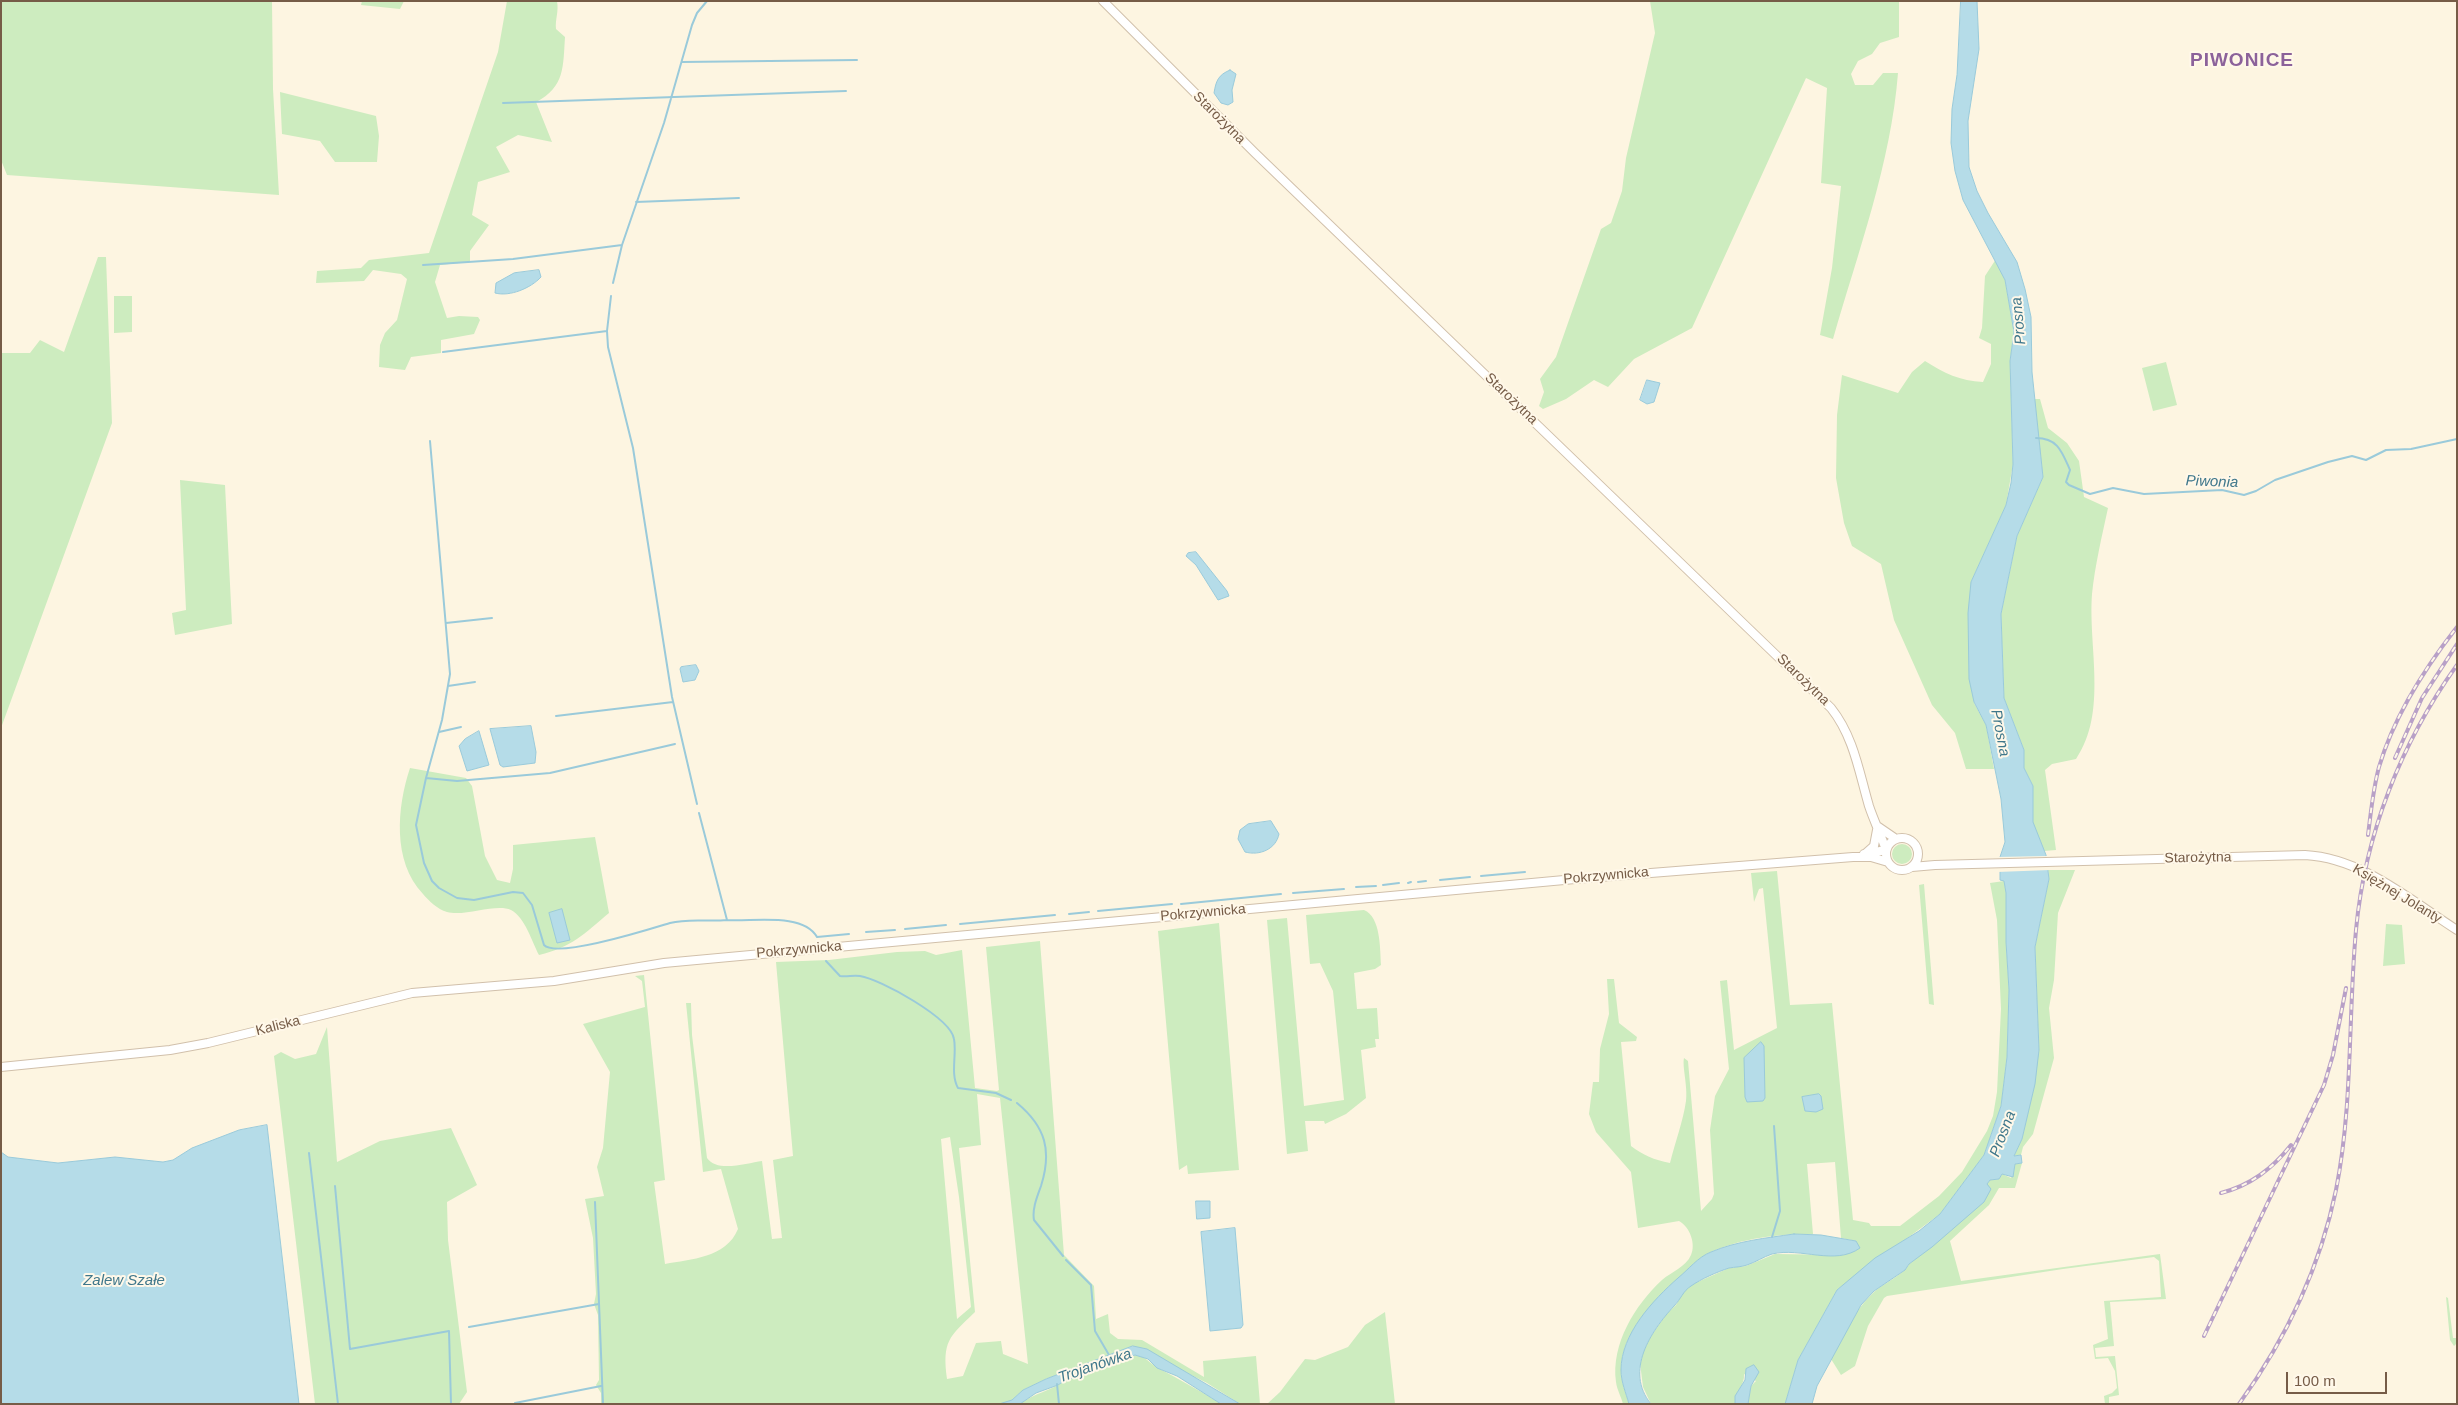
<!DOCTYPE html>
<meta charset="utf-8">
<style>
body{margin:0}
#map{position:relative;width:2458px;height:1405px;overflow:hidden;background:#fdf5e1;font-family:Helvetica,sans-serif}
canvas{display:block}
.frame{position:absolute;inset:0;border:2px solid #765c47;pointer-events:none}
.scale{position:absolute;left:2286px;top:1372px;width:101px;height:22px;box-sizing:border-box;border:2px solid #765c47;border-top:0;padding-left:6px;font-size:15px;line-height:18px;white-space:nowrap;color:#765c47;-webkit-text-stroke:4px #fff8e9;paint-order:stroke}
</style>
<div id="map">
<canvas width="2458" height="1405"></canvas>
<div class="frame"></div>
<div class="scale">100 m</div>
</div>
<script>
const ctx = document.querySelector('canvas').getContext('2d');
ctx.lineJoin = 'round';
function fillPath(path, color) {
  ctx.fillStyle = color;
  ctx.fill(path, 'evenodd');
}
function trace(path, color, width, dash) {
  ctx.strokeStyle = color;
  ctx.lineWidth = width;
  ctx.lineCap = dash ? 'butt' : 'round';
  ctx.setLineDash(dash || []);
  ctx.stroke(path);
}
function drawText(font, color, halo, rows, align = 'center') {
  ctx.font = font + ' Helvetica,sans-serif';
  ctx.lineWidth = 4;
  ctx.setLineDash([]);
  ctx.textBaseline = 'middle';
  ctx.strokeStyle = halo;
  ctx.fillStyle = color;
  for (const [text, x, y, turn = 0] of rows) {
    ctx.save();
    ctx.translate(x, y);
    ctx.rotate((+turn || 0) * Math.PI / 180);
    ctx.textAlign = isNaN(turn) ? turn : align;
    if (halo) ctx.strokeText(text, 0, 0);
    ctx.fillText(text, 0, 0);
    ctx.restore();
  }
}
fillPath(new Path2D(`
 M 1,1 L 272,1 L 273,89 L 279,195 L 7,175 L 1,160 Z
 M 362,1 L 404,1 L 400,9 L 361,5 Z
 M 507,1 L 557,1 C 559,12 555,19 556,29 L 565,37 C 563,67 565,87 536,102 L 552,142 L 518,135 L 496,147 L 510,172 L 478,182 L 472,215 L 489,225 L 470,251 L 470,262 L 440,265 L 435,282 L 447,318 L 459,316 L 478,317 L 480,320 L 474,334 L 441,340 L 441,353 L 411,357 L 405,370 L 379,367 L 380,345 L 385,333 L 397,320 L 407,279 L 401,274 L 373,270 L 364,281 L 316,283 L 317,271 L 361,268 L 369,260 L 429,253 L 498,52 Z
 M 1650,1 L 1899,1 L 1899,37 L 1880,43 L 1872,54 L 1858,61 L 1851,74 L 1855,85 L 1873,85 L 1883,73 L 1898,73 C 1891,163 1858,252 1833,339 L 1820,335 L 1832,268 L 1841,186 L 1821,183 L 1827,88 L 1806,78 L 1692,328 L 1634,359 L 1608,387 L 1594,380 L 1566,399 L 1543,409 L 1539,406 L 1544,392 L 1540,379 L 1556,357 L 1601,229 L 1611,223 L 1622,191 L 1626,158 L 1655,33 Z
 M 280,92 L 376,116 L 379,136 L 377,162 L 335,162 L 320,141 L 282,134 Z
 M 98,257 L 106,257 L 112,423 L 1,728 L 1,353 L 30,353 L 40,340 L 64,352 Z
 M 1996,259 L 2005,280 L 2014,332 L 2010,361 L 2013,464 L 2006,505 L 1971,582 L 1974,703 L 1986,725 L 1994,769 L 1966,769 L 1955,733 L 1932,705 L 1894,620 L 1881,564 L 1852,546 L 1844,523 L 1836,478 L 1837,415 L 1842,375 L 1898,393 L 1912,372 L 1925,361 C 1944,373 1960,381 1983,382 L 1991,364 L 1991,344 L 1979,338 L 1982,328 L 1985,276 Z
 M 114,296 L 132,296 L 132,332 L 114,333 Z
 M 2166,362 L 2177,405 L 2153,411 L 2142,368 Z
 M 2034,399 L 2040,399 L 2048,428 L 2067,443 L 2079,461 L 2084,497 L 2108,508 C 2102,536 2095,565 2092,594 C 2088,647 2108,712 2076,759 L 2052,764 L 2045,770 L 2056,850 L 2044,851 L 2032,822 L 2033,786 L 2024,768 L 2024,750 L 2004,698 L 2001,614 L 2017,536 L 2043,477 Z
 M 180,480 L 225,485 L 232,624 L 175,635 L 172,613 L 186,610 Z
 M 410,768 L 466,778 L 472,786 L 485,856 L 497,880 L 510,883 L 513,869 L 513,845 L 595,837 L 609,913 C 584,934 572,947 539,955 C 532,942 525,917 511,910 C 496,903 465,917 447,912 C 437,909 429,901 423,894 C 392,861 397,807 410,768 Z
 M1892 854a10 10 0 1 1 20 0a10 10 0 1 1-20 0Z
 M 2048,870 L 2075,870 L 2058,913 L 2054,980 L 2049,1008 L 2054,1058 L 2033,1134 L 2023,1147 L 2021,1155 L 2014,1156 L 2022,1139 L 2039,1050 L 2035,947 L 2049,879 Z
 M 1777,871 L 1790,1005 L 1832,1003 L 1853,1220 L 1869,1223 L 1871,1226 L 1900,1226 L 1939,1196 L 1962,1172 L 1987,1131 L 1993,1116 L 1997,1092 L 2001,1009 L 1997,920 L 1990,883 L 2004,881 L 2006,893 L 2006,942 L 2009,990 L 2007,1057 L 2001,1106 L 1984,1155 L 1940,1214 L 1837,1290 L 1798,1360 L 1785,1404 L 1748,1404 L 1751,1386 L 1756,1381 L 1744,1374 C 1745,1385 1735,1392 1735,1404 L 1651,1404 L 1643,1387 L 1640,1363 L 1643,1351 L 1649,1339 L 1667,1313 L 1676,1305 L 1683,1292 L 1691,1285 L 1729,1268 L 1746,1266 L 1775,1254 L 1844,1255 L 1856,1241 L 1841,1238 L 1835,1162 L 1807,1164 L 1813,1234 C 1779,1234 1742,1238 1711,1252 C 1697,1258 1687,1271 1676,1281 C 1652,1305 1621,1333 1621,1370 C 1621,1382 1626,1393 1629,1404 L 1623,1404 C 1621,1396 1617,1390 1616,1382 C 1611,1344 1635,1305 1662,1280 C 1671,1272 1686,1267 1691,1255 C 1696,1244 1690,1227 1679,1221 L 1638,1228 L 1631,1172 L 1596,1132 L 1589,1114 L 1593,1082 L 1599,1082 L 1600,1049 L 1609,1014 L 1607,979 L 1614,979 L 1619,1023 L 1637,1037 L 1636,1041 L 1621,1042 L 1631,1146 C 1643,1155 1654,1160 1670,1163 C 1675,1142 1683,1122 1686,1101 C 1688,1087 1682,1066 1684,1058 L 1688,1061 L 1701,1211 L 1712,1199 L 1714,1194 L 1710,1130 L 1715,1096 L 1729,1069 L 1720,981 L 1727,980 L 1734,1050 L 1777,1028 L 1763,888 L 1759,889 L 1754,902 L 1751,873 Z
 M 1924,884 L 1934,1005 L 1929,1004 L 1919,885 Z
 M 1364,910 C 1381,917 1380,949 1381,965 L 1375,969 L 1354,973 L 1357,1009 L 1377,1008 L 1379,1039 L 1375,1039 L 1376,1047 L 1361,1050 L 1366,1098 L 1346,1114 L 1325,1124 L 1324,1121 L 1305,1121 L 1308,1151 L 1287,1154 L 1267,920 L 1287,918 L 1304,1106 L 1344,1100 L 1333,991 L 1320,963 L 1310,964 L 1306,915 Z
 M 1219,923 L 1239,1170 L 1188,1174 L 1187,1165 L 1179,1170 L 1158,931 Z
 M 2386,924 L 2402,925 L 2405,964 L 2383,966 Z
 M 1040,941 L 1064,1255 L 1094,1286 L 1096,1319 L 1108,1314 L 1110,1333 L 1118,1339 L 1142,1340 L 1204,1377 L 1203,1361 L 1256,1356 L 1260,1404 L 1240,1404 L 1207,1383 L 1133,1346 L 1046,1379 L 1023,1390 L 1012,1400 L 1005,1403 L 601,1404 L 601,1393 L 596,1385 L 599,1380 L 598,1315 L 594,1304 L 596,1294 L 593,1238 L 585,1199 L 604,1196 L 597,1167 L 603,1148 L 610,1072 L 583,1024 L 645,1007 L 642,981 L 635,976 L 644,975 L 665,1180 L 654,1182 L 665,1264 C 691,1259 726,1258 738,1229 L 721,1169 L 703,1172 L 686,1003 L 691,1003 L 692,1035 L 707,1158 C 717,1173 747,1163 762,1161 L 772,1239 L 782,1238 L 773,1160 L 793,1156 L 776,962 L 829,960 L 897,952 L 925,951 L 936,955 L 962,950 L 975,1088 L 997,1091 L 999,1090 L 986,947 ZM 977,1094 L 1000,1098 L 1028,1364 L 1003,1354 L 1001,1341 L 976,1343 L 963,1376 L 947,1379 C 942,1341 949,1337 975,1312 L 959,1148 L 981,1145 ZM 950,1137 L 959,1197 L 971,1307 L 957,1319 L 941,1139 Z
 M 327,1027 L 337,1162 L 380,1141 L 451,1128 L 477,1185 L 447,1202 L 448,1240 L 467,1392 L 459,1404 L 315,1404 L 274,1056 L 281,1052 L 295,1059 L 316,1054 Z
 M 2022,1163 L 2015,1188 L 1999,1188 L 1989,1205 L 1950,1241 L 1961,1281 L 2160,1254 L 2166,1299 L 2110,1302 L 2114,1346 L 2095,1348 L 2096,1357 L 2115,1356 L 2119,1395 L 2109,1397 L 2109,1404 L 2105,1404 L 2104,1396 L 2112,1393 L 2117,1388 L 2115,1371 L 2108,1358 L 2095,1359 L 2093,1345 L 2108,1339 L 2104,1301 L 2161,1297 L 2159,1261 L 2154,1257 L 2063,1269 L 1887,1296 L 1884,1298 L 1868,1326 L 1855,1366 L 1841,1375 L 1831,1359 C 1843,1335 1853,1312 1873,1293 C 1881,1285 1906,1273 1909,1264 L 1951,1230 L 1990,1180 L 1999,1179 L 2002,1174 L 2011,1178 L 2015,1164 Z
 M 2446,1297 L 2448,1298 L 2453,1338 L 2456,1338 L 2457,1343 L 2454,1346 L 2450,1340 Z
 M 1385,1312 L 1395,1404 L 1267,1404 L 1280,1392 L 1305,1359 L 1315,1360 L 1348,1347 L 1365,1325 Z
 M 1135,1355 C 1146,1356 1149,1363 1158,1368 C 1180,1380 1201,1391 1221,1404 L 1020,1404 C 1034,1393 1051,1391 1064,1381 Z`), '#cdecbf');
const water = new Path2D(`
 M 1961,1 L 1977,1 L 1979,49 L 1968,121 L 1969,167 L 1977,191 L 1988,213 L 2017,262 L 2025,289 L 2031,317 L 2032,372 L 2043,477 L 2017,536 L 2001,614 L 2004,698 L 2024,750 L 2024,768 L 2033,786 L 2033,822 L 2046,855 L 2049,879 L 2035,947 L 2039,1050 L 2035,1084 L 2022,1139 L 2014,1156 L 2021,1155 L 2022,1163 L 2015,1164 L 2013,1177 L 2002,1174 L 1999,1179 L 1990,1180 L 1987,1184 L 1991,1189 L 1984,1202 L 1932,1247 L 1909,1264 L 1905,1270 L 1874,1291 L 1861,1305 L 1817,1386 L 1812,1404 L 1785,1404 L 1798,1360 L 1837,1290 L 1875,1258 L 1919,1231 L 1940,1214 L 1984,1155 L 2001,1106 L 2007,1057 L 2009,990 L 2006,942 L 2006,893 L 2004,881 L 2000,880 L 2000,857 L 2005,842 L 2001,799 L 1986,725 L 1974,702 L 1969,679 L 1968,613 L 1971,582 L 2006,505 L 2011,483 L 2013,464 L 2010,361 L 2014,332 L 2005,280 L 1963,200 L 1955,171 L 1951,143 L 1952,109 L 1957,75 Z
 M 1230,70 L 1236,74 L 1232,90 L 1233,102 L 1228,105 L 1221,103 L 1214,93 C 1216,81 1218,75 1230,70 Z
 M 539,270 L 541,277 C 531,288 510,297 495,293 L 496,283 L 514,273 Z
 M 1647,380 L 1660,383 L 1654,402 L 1647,404 L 1640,400 Z
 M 1196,552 L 1227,591 L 1229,596 L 1218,600 L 1196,565 L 1186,556 L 1188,553 Z
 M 696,665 L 699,671 L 695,680 L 683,682 L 680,669 L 681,667 Z
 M 531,726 L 536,752 L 535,763 L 503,767 L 500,765 L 490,729 Z
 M 479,731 L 489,765 L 467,771 L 459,746 L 465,739 Z
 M 1271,821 L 1279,834 C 1276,849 1260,856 1245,852 L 1238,839 L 1240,830 L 1248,824 Z
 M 562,909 L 570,940 L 557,943 L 549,913 Z
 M 1761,1042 L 1764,1046 L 1765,1098 L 1763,1101 L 1747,1102 L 1745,1097 L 1744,1058 Z
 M 1819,1094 L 1821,1096 L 1823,1109 L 1816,1112 L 1805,1111 L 1802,1097 Z
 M 267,1125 L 299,1404 L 1,1404 L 1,1152 L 8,1157 L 58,1163 L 115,1157 L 163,1162 L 173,1160 L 192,1148 L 239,1130 Z
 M 1196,1201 L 1210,1201 L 1210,1218 L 1197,1219 Z
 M 1235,1228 L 1243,1325 L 1241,1328 L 1210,1331 L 1201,1232 Z
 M 1794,1234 L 1821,1235 L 1856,1241 L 1860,1248 C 1835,1266 1801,1247 1772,1254 C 1763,1257 1756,1262 1747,1265 C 1741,1267 1735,1267 1729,1268 C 1717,1272 1701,1279 1691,1286 C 1683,1291 1681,1299 1674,1306 C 1651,1331 1624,1371 1651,1404 L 1629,1404 C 1626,1393 1621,1382 1621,1370 C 1621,1334 1653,1300 1678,1278 C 1689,1269 1698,1257 1711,1252 C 1737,1241 1766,1238 1794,1234 Z
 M 1133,1346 L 1147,1349 L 1240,1404 L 1221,1404 L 1177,1376 L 1157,1368 L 1148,1359 L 1135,1355 L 1064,1381 L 1058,1385 L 1036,1393 L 1020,1404 L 999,1404 L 1012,1400 L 1023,1390 L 1046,1379 Z
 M 1754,1365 L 1759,1372 L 1751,1386 L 1748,1404 L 1735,1404 L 1735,1396 L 1745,1380 L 1746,1369 Z`);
fillPath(water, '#b5dce8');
trace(water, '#9acada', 1);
fillPath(new Path2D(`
 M 2048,856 L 2050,870 L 1997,872 L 1997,857 Z`), '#fdf5e1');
trace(new Path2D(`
 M 682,62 L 857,60
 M 503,103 L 846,91
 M 636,202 L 739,198
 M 423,265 L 513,259 L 622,245
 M 613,283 L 622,245 L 664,123 L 692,25 L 697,13 L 707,1
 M 611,296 L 607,331 L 608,347 L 633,448 L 672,697 L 697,804
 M 443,352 L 607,331
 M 2036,438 C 2058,438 2062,452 2070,470 L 2066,482 L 2069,485 L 2090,494 L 2113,488 L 2144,494 L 2222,490 L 2244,495 L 2256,491 L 2275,480 L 2328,462 L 2352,456 L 2366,460 L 2386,450 L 2411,449 L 2457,439
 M 430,441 L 450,674 L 442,720 L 426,778 L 416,825 L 424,863 L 432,881 L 439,888 L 457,898 L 474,900 L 513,892 L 523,893 L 532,905 L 544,945 C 557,959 650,929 670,923 C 689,918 707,922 727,920
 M 446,623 L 492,618
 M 448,686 L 475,682
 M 556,716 L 673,702
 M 439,732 L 461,727
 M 426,778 L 457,781 L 550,773 L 675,744
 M 699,813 L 727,920 C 752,922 803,912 817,937 L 849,934
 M 1481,876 L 1525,872
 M 1440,880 L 1470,877
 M 1418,882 L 1426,881
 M 1408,883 L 1411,882
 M 1383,885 L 1399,883
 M 1356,887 L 1376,886
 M 1293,893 L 1344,889
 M 1181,904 L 1281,894
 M 1098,911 L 1172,904
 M 1069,914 L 1089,912
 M 960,924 L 1055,915
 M 905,929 L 946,925
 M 866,932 L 895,930
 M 826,961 L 840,976 C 847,977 853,975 860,976 C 880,979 951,1018 954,1039 C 957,1054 950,1074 958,1088 L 996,1093 L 1011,1100
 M 1017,1103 C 1046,1127 1052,1151 1041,1186 C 1037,1197 1032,1209 1034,1220 L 1063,1256
 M 309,1153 L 338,1404
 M 335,1186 L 350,1349 L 449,1331 L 451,1404
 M 595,1202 L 603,1404
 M 1772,1237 L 1780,1211 L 1774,1126
 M 1066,1260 L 1091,1285 L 1095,1331 L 1109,1355
 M 469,1327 L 599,1304
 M 1057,1384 L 1059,1404
 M 515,1403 L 601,1386`), '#9acada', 2);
const tertiary = new Path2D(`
 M 1103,1 L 1255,153 L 1831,708 C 1854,737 1859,772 1869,806 C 1874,821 1881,835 1886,850
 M 1877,826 L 1896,839
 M1886 854a16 16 0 1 1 32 0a16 16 0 1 1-32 0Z
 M 1864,854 L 1886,850
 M 1865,854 L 1874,846 L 1877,830
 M 1912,867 L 1935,865 L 2305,855 C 2362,858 2410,900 2457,930
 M 1,1067 L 170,1050 L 208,1043 L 412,993 L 554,981 L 664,963 L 1575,879 L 1853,857 L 1871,857 L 1888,862`);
trace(tertiary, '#d1c0ab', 10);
trace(tertiary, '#fff', 8);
const rail = new Path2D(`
 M 2395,758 L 2422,698 L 2457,644
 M 2368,835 C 2371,812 2373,789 2379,767 C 2394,716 2425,668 2457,627
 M 2221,1193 C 2251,1185 2272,1169 2291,1145
 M 2204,1336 L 2324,1085 L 2333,1055 L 2346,988
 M 2239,1404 C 2286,1339 2320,1268 2336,1190 C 2353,1105 2348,1017 2356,930 C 2365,834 2401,743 2457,665`);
trace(rail, '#b8a0c7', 4);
trace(rail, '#fff8e9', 2, [5.5]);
drawText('14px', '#765c47', '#fff8e9', [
 ["Starożytna",1219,118,45],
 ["Starożytna",1511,399,44],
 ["Starożytna",1803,680,44],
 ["Starożytna",2198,858,-1],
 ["Pokrzywnicka",1606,876,-5],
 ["Księżnej Jolanty",2397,894,31],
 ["Pokrzywnicka",1203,913,-5],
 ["Pokrzywnicka",799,950,-5],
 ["Kaliska",278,1026,-14]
]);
drawText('italic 15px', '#3f778b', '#fff8e9', [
 ["Prosna",2019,321,-95],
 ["Piwonia",2212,482,2],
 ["Prosna",2000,733,79],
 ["Prosna",2003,1134,-69],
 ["Zalew Szałe",124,1281],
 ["Trojanówka",1095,1366,-19]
]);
ctx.letterSpacing = '1px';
drawText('bold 19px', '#8c629a', '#fff8e9', [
 ["PIWONICE",2242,61]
]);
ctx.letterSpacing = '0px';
</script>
